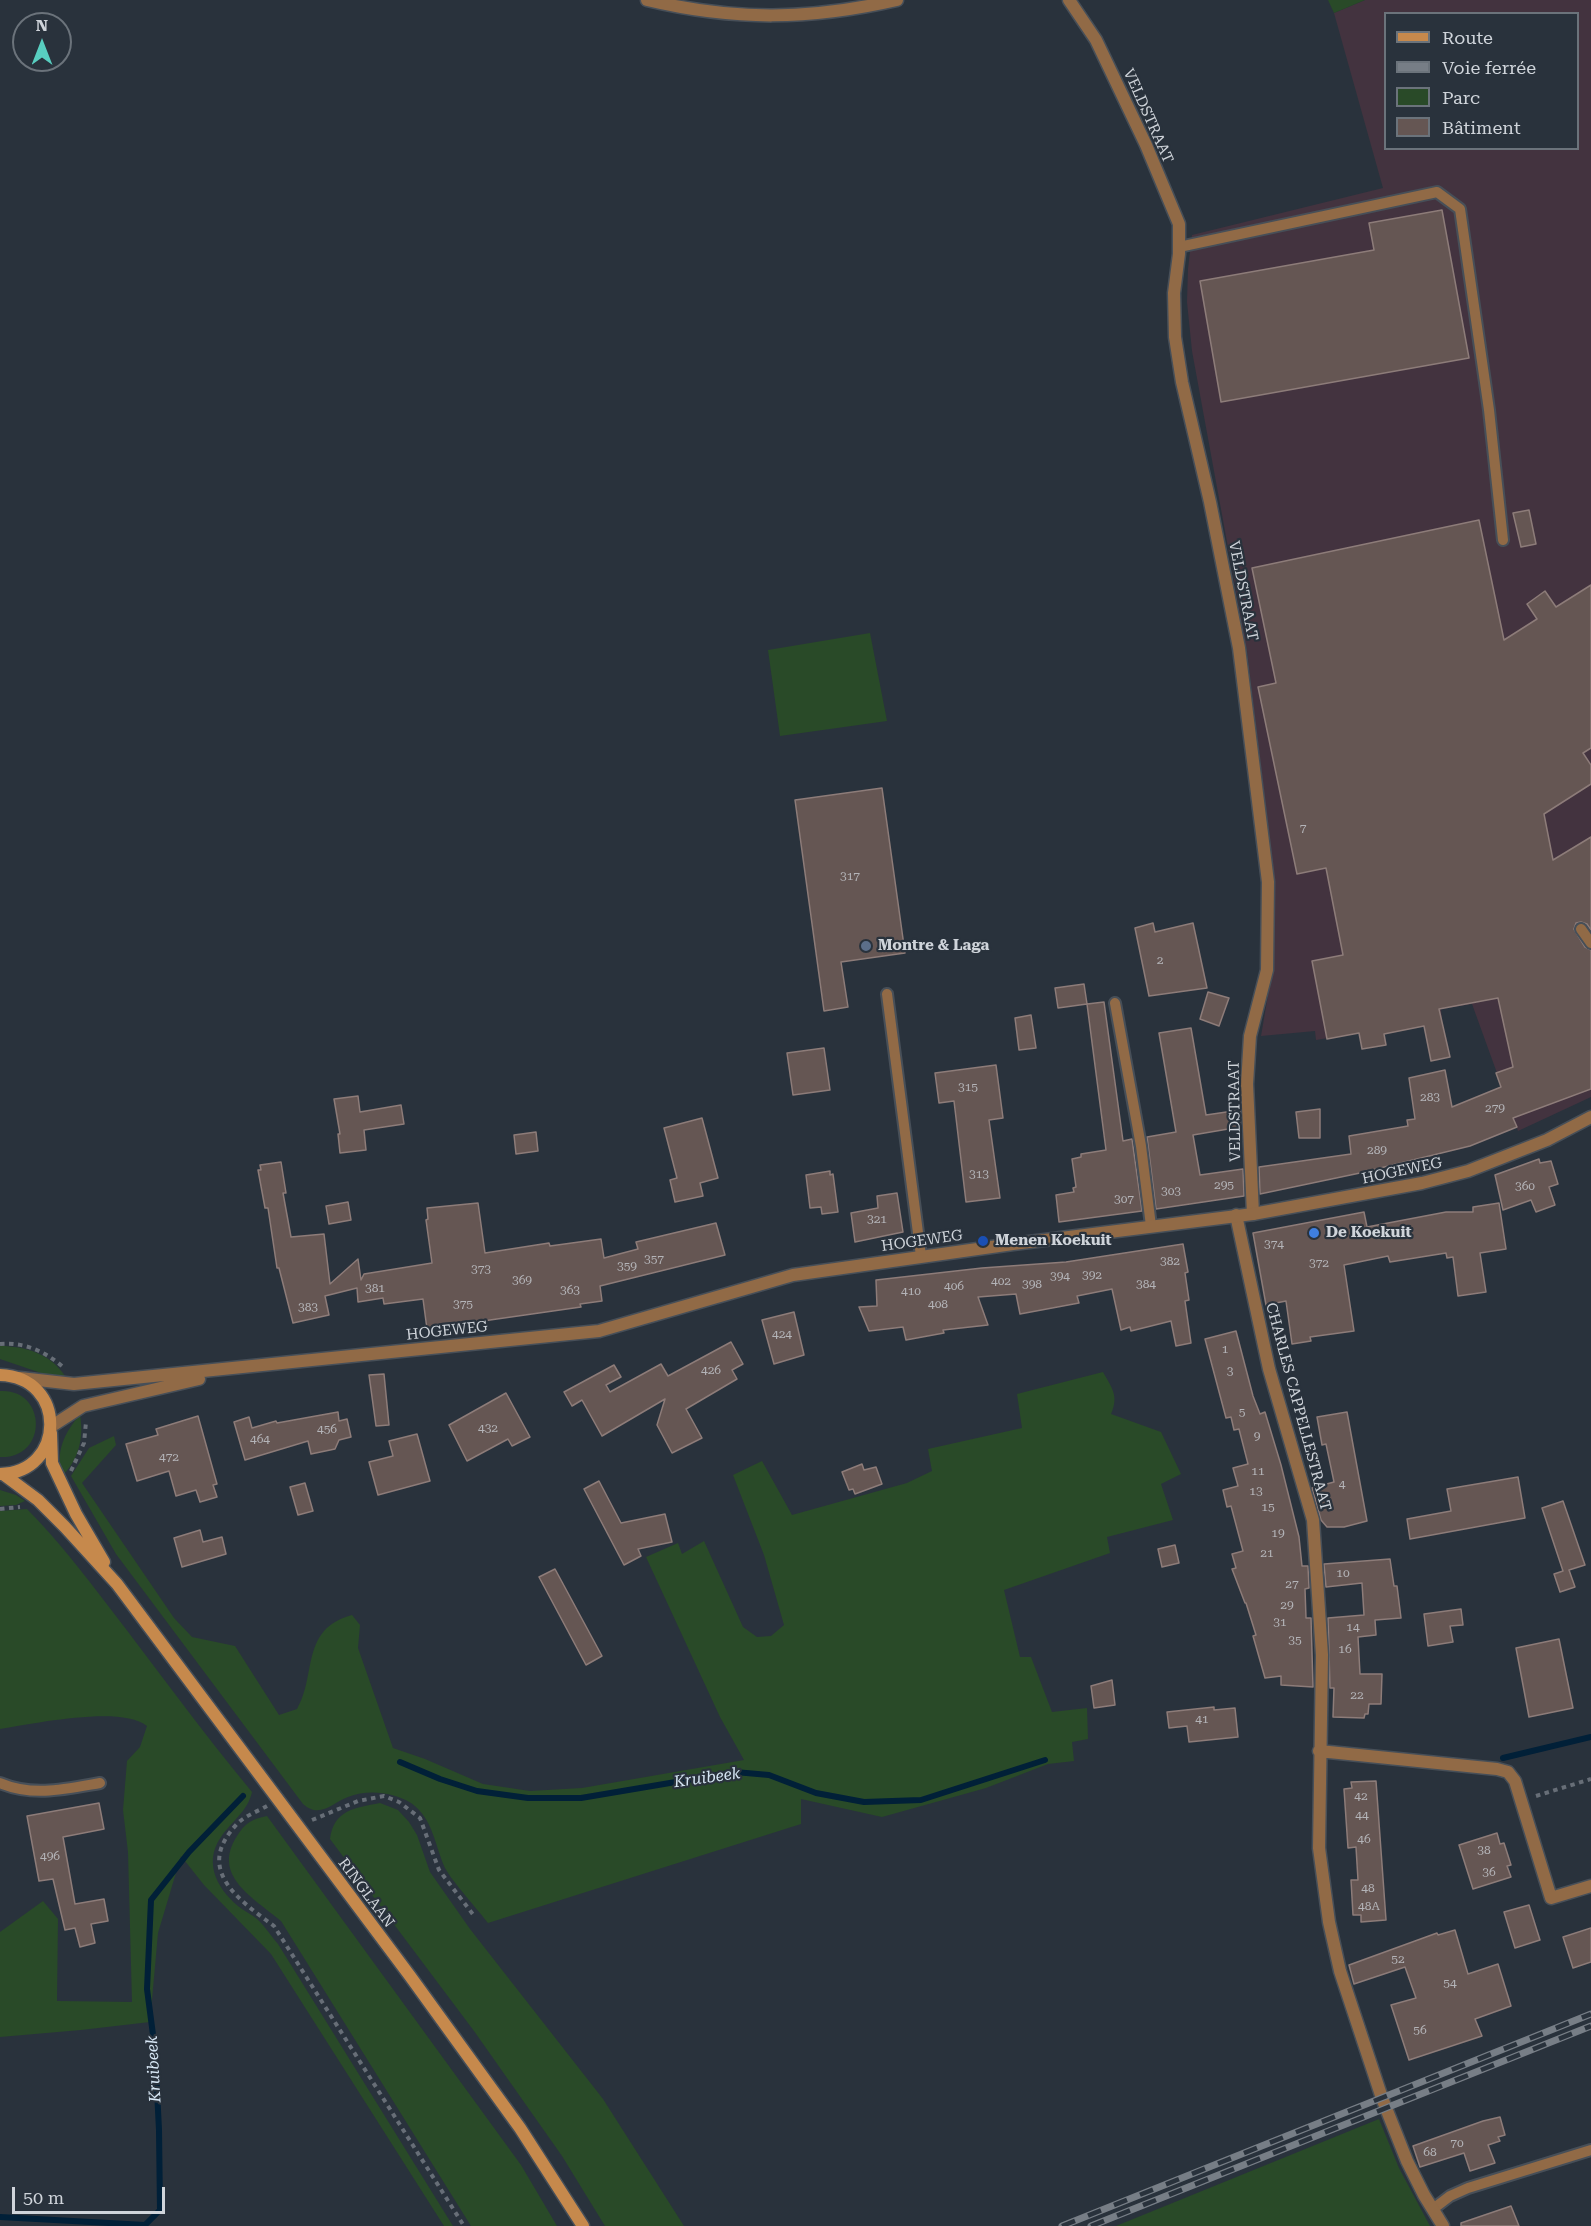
<!DOCTYPE html>
<meta charset="utf-8">
<style>
body{margin:0}
#map{position:relative;width:1591px;height:2226px;overflow:hidden;background:#29323c;font-family:"Roboto Serif",serif}
canvas{display:block}
.legend{position:absolute;left:1384px;top:12px;width:195px;height:138px;box-sizing:border-box;background:#29323c;border:2px solid #6b737b;margin:0;padding:8px 10px;list-style:none;font-size:18px;color:#cfd4da}
.legend li{display:flex;align-items:center;gap:12px;height:30px}
.legend b{width:30px;border:2px solid #6b737b}
.north{position:absolute;left:12px;top:12px;width:60px;height:60px;box-sizing:border-box;background:#29323c;border:2px solid #6b737b;border-radius:50%;rotate:0deg;font-size:16px;font-weight:700;line-height:24px;text-align:center;color:#cfd4da}
.north::after{content:'';display:block;margin:auto;width:21px;height:27px;background:#58cec0;clip-path:polygon(50% 0,100% 100%,50% 72%,0 100%)}
.scale{position:absolute;left:12px;top:2187px;width:153px;height:27px;box-sizing:border-box;border:3px solid #cfd4da;border-top:0;padding-left:8px;font-size:18px;line-height:21px;white-space:nowrap;color:#cfd4da;-webkit-text-stroke:4px #29323c;paint-order:stroke}
</style>
<div id="map">
<canvas width="1591" height="2226"></canvas>
<ul class="legend">
<li><b style="height:8px;background:#c6894c"></b>Route</li>
<li><b style="height:8px;background:#777e86"></b>Voie ferrée</li>
<li><b style="height:16px;background:#294a28"></b>Parc</li>
<li><b style="height:16px;background:#655653"></b>Bâtiment</li>
</ul>
<div class="north">N</div>
<div class="scale">50 m</div>
</div>
<script>
const ctx = document.querySelector('canvas').getContext('2d');
ctx.lineJoin = 'round';
function fillPath(path, color) {
  ctx.fillStyle = color;
  ctx.fill(path, 'evenodd');
}
function trace(path, color, width, dash) {
  ctx.strokeStyle = color;
  ctx.lineWidth = width;
  ctx.lineCap = dash ? 'butt' : 'round';
  ctx.setLineDash(dash || []);
  ctx.stroke(path);
}
function drawText(font, color, halo, rows, align = 'center') {
  ctx.font = font + ' "Roboto Serif",serif';
  ctx.lineWidth = 4.5;
  ctx.setLineDash([]);
  ctx.textBaseline = 'middle';
  ctx.strokeStyle = halo;
  ctx.fillStyle = color;
  for (const [text, x, y, turn = 0] of rows) {
    ctx.save();
    ctx.translate(x, y);
    ctx.rotate((+turn || 0) * Math.PI / 180);
    ctx.textAlign = isNaN(turn) ? turn : align;
    if (halo) ctx.strokeText(text, 0, 0);
    ctx.fillText(text, 0, 0);
    ctx.restore();
  }
}
fillPath(new Path2D(`
 M 1365,0 L 1591,0 L 1591,1097 L 1518,1131 L 1472,1004 L 1441,1009 L 1442,1019 L 1316,1040 L 1315,1031 L 1261,1036 L 1273,966 L 1274,878 L 1247,651 L 1192,351 L 1187,302 L 1188,269 L 1192,235 L 1383,188 L 1334,13 ZM 1386,14 L 1578,14 L 1578,148 L 1386,148 Z`), '#43333f');
fillPath(new Path2D(`
 M 1328,0 L 1365,0 L 1334,13 Z
 M 870,633 L 887,721 L 780,736 L 768,650 Z
 M 0,1346 C 25,1346 51,1354 65,1376 L 44,1374 L 0,1359 Z
 M 1103,1372 C 1112,1388 1119,1396 1111,1414 L 1161,1432 L 1181,1474 L 1161,1484 L 1173,1520 L 1107,1537 L 1110,1553 L 1004,1590 L 1020,1657 L 1031,1657 L 1052,1712 L 1087,1708 L 1088,1739 L 1072,1742 L 1074,1761 L 1048,1764 L 986,1788 L 882,1817 L 801,1799 L 801,1824 L 488,1923 C 476,1907 454,1884 445,1868 C 435,1846 433,1818 411,1803 C 393,1792 368,1789 348,1797 C 332,1803 320,1819 303,1804 L 116,1554 L 71,1476 L 89,1448 L 114,1436 L 116,1445 L 82,1483 L 174,1618 L 192,1637 L 235,1646 L 279,1715 L 297,1709 C 317,1675 300,1629 352,1615 L 360,1625 L 358,1648 L 393,1748 L 425,1759 L 483,1784 L 530,1791 L 582,1788 L 744,1760 L 720,1717 L 646,1557 L 678,1543 L 682,1554 L 704,1541 L 743,1627 L 757,1637 L 771,1636 L 784,1625 L 764,1555 L 733,1475 L 762,1461 L 792,1515 L 907,1483 L 932,1471 L 928,1449 L 1022,1428 L 1017,1394 Z
 M 0,1391 C 47,1388 49,1459 0,1457 Z
 M 80,1415 C 84,1437 79,1459 63,1475 C 54,1454 65,1431 80,1415 Z
 M 0,1490 L 16,1495 L 25,1501 L 16,1505 L 0,1506 Z
 M 27,1509 C 57,1539 83,1573 109,1607 C 157,1669 202,1732 252,1792 C 248,1811 231,1822 221,1837 C 202,1864 219,1892 242,1909 C 246,1912 253,1915 257,1919 C 265,1926 271,1936 278,1944 L 453,2226 L 444,2226 L 271,1954 L 204,1885 L 181,1856 L 158,1933 L 150,2022 L 81,2030 L 0,2037 L 0,1932 L 43,1901 L 58,1919 L 57,2001 L 132,2002 L 128,1852 L 123,1810 L 127,1761 L 140,1747 L 147,1726 C 121,1705 33,1724 0,1729 L 0,1511 Z
 M 380,1803 L 398,1810 L 409,1822 L 417,1835 L 430,1872 L 470,1929 L 603,2099 L 684,2226 L 605,2226 L 562,2156 L 474,2031 L 330,1839 C 334,1810 354,1808 380,1803 Z
 M 267,1816 L 521,2165 L 557,2226 L 471,2226 L 281,1921 C 254,1898 211,1876 237,1836 C 245,1823 252,1819 267,1816 Z
 M 1379,2119 L 1399,2168 L 1430,2226 L 1116,2226 Z`), '#294a28');
trace(new Path2D(`
 M 1503,1758 L 1591,1737
 M 400,1762 L 440,1779 L 477,1791 L 528,1798 L 581,1798 L 735,1772 L 769,1775 L 816,1793 L 864,1802 L 921,1800 L 1045,1760
 M 0,2217 L 145,2225 L 160,2210 L 159,2130 L 155,2050 L 147,1989 L 151,1900 L 189,1852 L 243,1796`), '#012038', 6);
const building = new Path2D(`
 M 1442,210 L 1469,358 L 1221,402 L 1200,281 L 1374,250 L 1369,223 Z
 M 1529,510 L 1536,544 L 1521,547 L 1513,513 Z
 M 1479,520 L 1504,640 L 1537,619 L 1527,604 L 1545,591 L 1556,607 L 1591,585 L 1591,748 L 1583,753 L 1591,765 L 1591,784 L 1544,814 L 1553,860 L 1591,837 L 1591,930 L 1587,924 L 1581,922 L 1576,923 L 1574,929 L 1585,947 L 1591,950 L 1591,1089 L 1513,1118 L 1517,1127 L 1470,1146 L 1360,1173 L 1260,1194 L 1259,1167 L 1351,1154 L 1349,1136 L 1408,1126 L 1407,1120 L 1415,1119 L 1409,1078 L 1445,1070 L 1452,1107 L 1501,1087 L 1496,1073 L 1513,1067 L 1498,998 L 1439,1009 L 1450,1057 L 1431,1061 L 1424,1026 L 1384,1034 L 1386,1045 L 1362,1049 L 1359,1033 L 1327,1039 L 1312,961 L 1343,955 L 1326,868 L 1297,874 L 1258,687 L 1276,683 L 1252,568 Z
 M 882,788 L 905,953 L 841,962 L 848,1007 L 824,1011 L 795,800 Z
 M 1153,923 L 1155,932 L 1193,923 L 1207,988 L 1149,996 L 1135,928 Z
 M 1084,984 L 1087,1004 L 1058,1008 L 1055,988 Z
 M 1208,992 L 1229,998 L 1219,1026 L 1200,1019 Z
 M 1104,1002 L 1123,1141 L 1132,1139 L 1142,1211 L 1059,1222 L 1056,1195 L 1074,1192 L 1073,1188 L 1076,1187 L 1072,1159 L 1081,1157 L 1081,1154 L 1106,1150 L 1087,1004 Z
 M 1031,1015 L 1036,1048 L 1019,1050 L 1015,1018 Z
 M 1191,1028 L 1206,1115 L 1240,1110 L 1240,1127 L 1193,1135 L 1200,1175 L 1243,1169 L 1244,1196 L 1156,1209 L 1147,1137 L 1176,1132 L 1159,1033 Z
 M 824,1048 L 830,1090 L 793,1095 L 787,1053 Z
 M 996,1065 L 1003,1118 L 989,1120 L 1000,1198 L 966,1202 L 954,1101 L 939,1103 L 935,1073 Z
 M 358,1096 L 360,1112 L 401,1105 L 404,1124 L 364,1130 L 366,1150 L 340,1153 L 338,1134 L 340,1134 L 334,1099 Z
 M 1320,1109 L 1320,1138 L 1299,1138 L 1296,1112 Z
 M 702,1118 L 718,1178 L 700,1183 L 703,1196 L 675,1202 L 670,1180 L 677,1178 L 664,1128 Z
 M 536,1132 L 538,1151 L 516,1154 L 514,1135 Z
 M 1539,1159 L 1540,1163 L 1551,1161 L 1558,1184 L 1549,1187 L 1555,1205 L 1536,1212 L 1531,1200 L 1503,1210 L 1495,1175 Z
 M 281,1162 L 286,1193 L 283,1193 L 291,1237 L 324,1234 L 330,1284 L 358,1259 L 361,1280 L 364,1274 L 432,1263 L 426,1220 L 428,1219 L 427,1208 L 478,1203 L 485,1253 L 549,1243 L 550,1246 L 601,1239 L 604,1258 L 638,1249 L 636,1242 L 716,1223 L 725,1255 L 600,1286 L 602,1301 L 580,1304 L 581,1307 L 427,1329 L 423,1299 L 384,1304 L 383,1298 L 358,1302 L 357,1288 L 325,1296 L 329,1315 L 293,1323 L 279,1268 L 277,1268 L 268,1208 L 265,1208 L 258,1170 L 261,1170 L 260,1165 Z
 M 830,1171 L 830,1175 L 833,1174 L 838,1212 L 822,1214 L 821,1207 L 810,1208 L 806,1175 Z
 M 897,1193 L 903,1232 L 855,1242 L 851,1213 L 878,1208 L 877,1196 Z
 M 348,1202 L 351,1220 L 329,1224 L 326,1206 Z
 M 1499,1203 L 1506,1249 L 1480,1253 L 1486,1292 L 1458,1296 L 1453,1257 L 1447,1258 L 1446,1253 L 1390,1262 L 1388,1256 L 1344,1265 L 1354,1331 L 1310,1337 L 1311,1341 L 1292,1344 L 1286,1301 L 1266,1305 L 1253,1233 L 1364,1212 L 1367,1227 L 1446,1212 L 1473,1212 L 1473,1207 Z
 M 1183,1244 L 1188,1272 L 1185,1273 L 1189,1300 L 1185,1301 L 1191,1343 L 1176,1346 L 1171,1321 L 1131,1331 L 1130,1327 L 1121,1330 L 1112,1289 L 1077,1296 L 1079,1303 L 1020,1314 L 1016,1294 L 978,1297 L 988,1325 L 943,1330 L 944,1333 L 906,1340 L 903,1327 L 869,1331 L 859,1307 L 877,1306 L 876,1280 L 982,1268 L 1066,1262 Z
 M 794,1312 L 804,1355 L 774,1364 L 762,1320 Z
 M 1236,1331 L 1253,1396 L 1260,1414 L 1265,1412 L 1281,1465 L 1299,1537 L 1302,1566 L 1308,1566 L 1309,1588 L 1305,1589 L 1306,1618 L 1311,1618 L 1313,1687 L 1281,1685 L 1281,1676 L 1265,1678 L 1253,1636 L 1256,1635 L 1246,1603 L 1245,1603 L 1232,1569 L 1236,1568 L 1232,1554 L 1243,1551 L 1231,1506 L 1227,1507 L 1223,1490 L 1238,1486 L 1233,1468 L 1248,1464 L 1239,1429 L 1234,1430 L 1231,1417 L 1226,1418 L 1205,1339 Z
 M 731,1342 L 743,1364 L 732,1370 L 737,1379 L 686,1409 L 702,1438 L 672,1453 L 657,1425 L 665,1399 L 602,1436 L 582,1400 L 572,1406 L 564,1392 L 614,1365 L 621,1377 L 606,1385 L 610,1392 L 661,1364 L 668,1376 Z
 M 384,1374 L 389,1425 L 376,1426 L 369,1375 Z
 M 506,1393 L 530,1437 L 512,1446 L 508,1439 L 467,1461 L 449,1425 Z
 M 338,1412 L 339,1421 L 347,1419 L 351,1437 L 339,1440 L 335,1449 L 311,1454 L 308,1441 L 245,1460 L 234,1422 L 249,1417 L 252,1428 L 276,1421 L 277,1423 Z
 M 1347,1412 L 1367,1521 L 1344,1527 L 1327,1527 L 1321,1520 L 1312,1488 L 1334,1482 L 1326,1444 L 1322,1445 L 1317,1417 Z
 M 198,1416 L 217,1484 L 213,1485 L 217,1497 L 200,1502 L 196,1490 L 176,1496 L 169,1471 L 137,1481 L 126,1444 L 158,1435 L 156,1429 Z
 M 417,1434 L 430,1481 L 378,1495 L 369,1462 L 393,1456 L 389,1441 Z
 M 862,1464 L 864,1470 L 876,1467 L 882,1484 L 855,1494 L 853,1489 L 849,1490 L 842,1472 Z
 M 1518,1477 L 1525,1518 L 1410,1539 L 1407,1519 L 1451,1511 L 1447,1489 Z
 M 599,1481 L 621,1523 L 665,1514 L 672,1542 L 638,1549 L 641,1556 L 624,1565 L 584,1489 Z
 M 305,1483 L 313,1511 L 298,1515 L 290,1487 Z
 M 1563,1501 L 1585,1565 L 1569,1570 L 1575,1587 L 1560,1592 L 1554,1574 L 1563,1571 L 1542,1508 Z
 M 200,1530 L 203,1542 L 222,1537 L 226,1554 L 182,1567 L 174,1538 Z
 M 1175,1545 L 1179,1563 L 1162,1567 L 1158,1549 Z
 M 1390,1559 L 1394,1586 L 1397,1586 L 1401,1618 L 1375,1620 L 1376,1635 L 1358,1637 L 1360,1674 L 1382,1674 L 1381,1704 L 1369,1704 L 1368,1714 L 1365,1714 L 1364,1718 L 1333,1717 L 1334,1688 L 1330,1688 L 1328,1618 L 1364,1615 L 1362,1583 L 1326,1587 L 1324,1564 Z
 M 555,1569 L 602,1656 L 586,1665 L 539,1577 Z
 M 1461,1609 L 1463,1625 L 1450,1626 L 1453,1642 L 1428,1646 L 1424,1614 Z
 M 1559,1639 L 1573,1708 L 1529,1717 L 1516,1648 Z
 M 1112,1680 L 1115,1705 L 1094,1708 L 1091,1686 Z
 M 1214,1707 L 1214,1710 L 1235,1708 L 1238,1737 L 1189,1742 L 1187,1726 L 1169,1728 L 1167,1712 Z
 M 1376,1781 L 1386,1920 L 1361,1922 L 1361,1915 L 1353,1915 L 1351,1880 L 1358,1880 L 1356,1847 L 1348,1848 L 1344,1789 L 1352,1788 L 1351,1782 Z
 M 99,1803 L 104,1829 L 63,1837 L 75,1904 L 104,1899 L 108,1921 L 91,1924 L 95,1943 L 80,1947 L 75,1928 L 65,1930 L 53,1879 L 39,1881 L 27,1816 Z
 M 1497,1833 L 1500,1844 L 1504,1843 L 1511,1865 L 1507,1866 L 1511,1877 L 1473,1889 L 1459,1845 Z
 M 1529,1905 L 1540,1940 L 1515,1948 L 1504,1912 Z
 M 1591,1928 L 1591,1962 L 1573,1968 L 1563,1937 Z
 M 1455,1930 L 1468,1974 L 1498,1964 L 1511,2006 L 1475,2019 L 1482,2036 L 1409,2060 L 1391,2005 L 1416,1998 L 1405,1967 L 1354,1984 L 1349,1965 L 1437,1933 L 1438,1935 Z
 M 1500,2117 L 1505,2135 L 1498,2137 L 1500,2141 L 1488,2145 L 1495,2163 L 1470,2171 L 1464,2153 L 1420,2167 L 1413,2146 L 1483,2121 Z
 M 1511,2206 L 1519,2226 L 1461,2226 L 1461,2223 Z`);
fillPath(building, '#655653');
trace(building, '#8d7c79', 1.5);
const service = new Path2D(`
 M 1179,247 L 1437,192 L 1460,209 L 1489,410 L 1503,540
 M 1581,929 L 1591,943
 M 887,994 L 921,1256
 M 1115,1003 L 1141,1146 L 1151,1226
 M 0,1783 C 33,1797 66,1789 100,1783
 M 1433,2209 L 1450,2196 L 1468,2188 L 1591,2150`);
const minor = new Path2D(`
 M 647,0 C 735,21 810,20 897,0
 M 1069,0 L 1096,40 L 1146,145 L 1179,224 L 1179,254 L 1174,293 L 1175,337 L 1182,382 L 1210,502 L 1239,648 L 1268,882 L 1267,970 L 1250,1036 L 1247,1084 L 1253,1214
 M 1236,1215 L 1269,1369 L 1313,1520 L 1322,1655 L 1319,1848 L 1329,1922 L 1340,1971 L 1382,2098 L 1407,2161 L 1424,2195 L 1443,2226
 M 1319,1751 L 1497,1769 L 1508,1772 L 1515,1781 L 1551,1898 L 1591,1886`);
const tertiary = new Path2D(`
 M 20,1378 L 74,1384 L 599,1331 L 793,1275 L 1013,1244 L 1253,1214 L 1422,1183 L 1468,1171 L 1547,1140 L 1591,1117
 M 52,1426 L 83,1406 L 199,1379`);
const secondary = new Path2D(`
 M 0,1375 C 68,1377 66,1473 0,1474
 M 51,1433 L 52,1463 L 76,1514 L 104,1562
 M 3,1474 L 38,1500 L 65,1527 L 117,1584 L 410,1976 L 520,2128 L 583,2226`);
trace(service, '#474f58', 14);
trace(minor, '#474f58', 15);
trace(tertiary, '#474f58', 15);
trace(secondary, '#474f58', 15);
trace(new Path2D(`
 M 0,1344 C 24,1342 44,1351 62,1366
 M 71,1471 L 84,1443 L 86,1422
 M 0,1509 L 20,1507
 M 1536,1796 L 1591,1779
 M 267,1806 C 258,1811 245,1816 238,1823 C 194,1868 236,1898 274,1926 L 464,2226
 M 312,1820 L 358,1801 L 384,1796 L 399,1802 L 420,1818 L 439,1870 L 475,1917`), '#676e77', 4, [4.5, 4.5]);
trace(service, '#916a46', 10);
trace(minor, '#916a46', 12);
trace(tertiary, '#916a46', 12);
trace(secondary, '#c6894c', 12);
const rail = new Path2D(`
 M 1062,2226 L 1591,2014
 M 1091,2226 L 1591,2026`);
trace(rail, '#777e86', 7);
trace(rail, '#29323c', 4.5, [14]);
for (const [x, y, r, color] of [
 [866,946,6,"#5c6f8a"],
 [1314,1233,6,"#3f7fe0"],
 [983,1241,6,"#1a4fb4"]
]) {
  const dot = new Path2D();
  dot.arc(x, y, r, 0, 2 * Math.PI);
  ctx.fillStyle = color;
  ctx.fill(dot);
  trace(dot, '#29323c', 2);
}
drawText('12px', '#b4b4b8', null, [
 ["7",1303,828],
 ["317",850,876],
 ["2",1160,960],
 ["315",968,1087],
 ["283",1430,1097],
 ["279",1495,1108],
 ["289",1377,1150],
 ["313",979,1174],
 ["295",1224,1185],
 ["360",1525,1186],
 ["303",1171,1191],
 ["307",1124,1199],
 ["321",877,1219],
 ["374",1274,1244],
 ["357",654,1259],
 ["382",1170,1261],
 ["372",1319,1263],
 ["359",627,1266],
 ["373",481,1269],
 ["392",1092,1275],
 ["394",1060,1276],
 ["369",522,1280],
 ["402",1001,1281],
 ["398",1032,1284],
 ["384",1146,1284],
 ["406",954,1286],
 ["381",375,1288],
 ["363",570,1290],
 ["410",911,1291],
 ["375",463,1304],
 ["408",938,1304],
 ["383",308,1307],
 ["424",782,1334],
 ["1",1225,1349],
 ["426",711,1370],
 ["3",1230,1371],
 ["5",1242,1412],
 ["432",488,1428],
 ["456",327,1429],
 ["9",1257,1436],
 ["464",260,1439],
 ["472",169,1457],
 ["11",1258,1471],
 ["4",1342,1484],
 ["13",1256,1491],
 ["15",1268,1507],
 ["19",1278,1533],
 ["21",1267,1553],
 ["10",1343,1573],
 ["27",1292,1584],
 ["29",1287,1605],
 ["31",1280,1622],
 ["14",1353,1627],
 ["35",1295,1640],
 ["16",1345,1649],
 ["22",1357,1695],
 ["41",1202,1719],
 ["42",1361,1796],
 ["44",1362,1815],
 ["46",1364,1839],
 ["38",1484,1850],
 ["496",50,1856],
 ["36",1489,1872],
 ["48",1368,1888],
 ["48A",1369,1906],
 ["52",1398,1959],
 ["54",1450,1983],
 ["56",1420,2030],
 ["70",1457,2143],
 ["68",1430,2152]
]);
drawText('15px', '#cfd4da', '#29323c', [
 ["VELDSTRAAT",1148,116,66],
 ["VELDSTRAAT",1243,591,79],
 ["VELDSTRAAT",1235,1111,-91],
 ["HOGEWEG",1402,1171,-12],
 ["HOGEWEG",922,1241,-8],
 ["HOGEWEG",447,1331,-6],
 ["CHARLES CAPPELLESTRAAT",1298,1407,75],
 ["RINGLAAN",366,1893,53]
]);
drawText('bold 15px', '#cfd4da', '#29323c', [
 ["Montre & Laga",878,946],
 ["De Koekuit",1326,1233],
 ["Menen Koekuit",995,1241]
], 'left');
drawText('italic 16px', '#d6e6f4', '#29323c', [
 ["Kruibeek",707,1778,-8],
 ["Kruibeek",154,2069,-93]
]);
</script>
